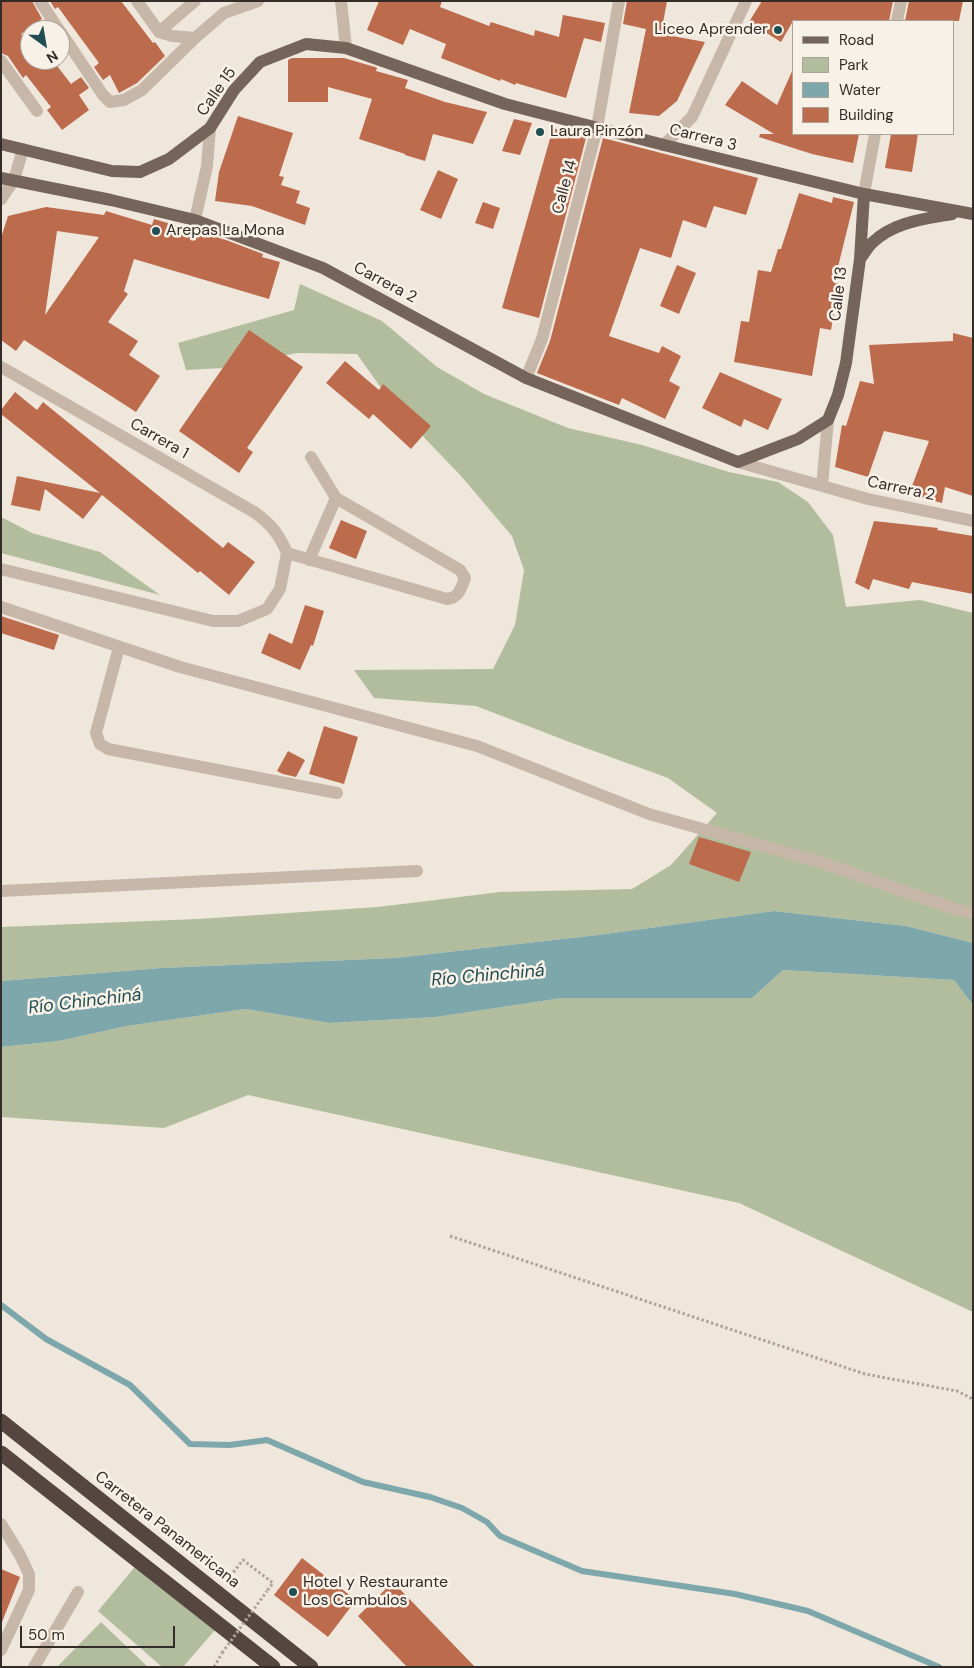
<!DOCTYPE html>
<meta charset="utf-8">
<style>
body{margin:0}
#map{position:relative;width:974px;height:1668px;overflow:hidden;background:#f0e7dc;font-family:"DM Sans",sans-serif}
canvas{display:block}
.frame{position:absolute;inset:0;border:2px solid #342c28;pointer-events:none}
.legend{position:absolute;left:792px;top:20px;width:162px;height:115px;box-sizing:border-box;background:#f8f1e8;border:1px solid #aaa29b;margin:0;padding:6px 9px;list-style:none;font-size:15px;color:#342c28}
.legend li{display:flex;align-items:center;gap:10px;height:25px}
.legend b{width:25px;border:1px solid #aaa29b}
.north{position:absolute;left:20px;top:20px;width:50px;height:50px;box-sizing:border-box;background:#f8f1e8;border:1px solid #aaa29b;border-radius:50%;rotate:148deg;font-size:14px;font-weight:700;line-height:20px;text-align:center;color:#342c28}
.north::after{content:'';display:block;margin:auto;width:18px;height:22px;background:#214e52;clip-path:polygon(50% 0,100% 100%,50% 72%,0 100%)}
.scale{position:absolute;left:20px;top:1626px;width:155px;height:22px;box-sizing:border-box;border:2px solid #342c28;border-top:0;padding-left:6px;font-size:15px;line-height:18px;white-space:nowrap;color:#342c28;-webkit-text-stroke:4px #f8f1e8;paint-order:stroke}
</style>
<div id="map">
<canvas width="974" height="1668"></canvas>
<div class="frame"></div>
<ul class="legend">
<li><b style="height:6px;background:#75645a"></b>Road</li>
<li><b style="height:14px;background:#b2bd9d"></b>Park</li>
<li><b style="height:14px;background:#7da7aa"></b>Water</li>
<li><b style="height:14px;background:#bc6b4d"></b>Building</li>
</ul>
<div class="north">N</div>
<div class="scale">50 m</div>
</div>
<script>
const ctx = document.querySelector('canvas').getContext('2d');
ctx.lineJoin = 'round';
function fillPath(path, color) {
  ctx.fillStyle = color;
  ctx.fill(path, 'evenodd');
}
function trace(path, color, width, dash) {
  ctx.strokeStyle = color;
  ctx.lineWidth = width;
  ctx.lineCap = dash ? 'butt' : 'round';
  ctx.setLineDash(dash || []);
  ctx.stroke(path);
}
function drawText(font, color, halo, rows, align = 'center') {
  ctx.font = font + ' "DM Sans",sans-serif';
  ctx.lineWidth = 5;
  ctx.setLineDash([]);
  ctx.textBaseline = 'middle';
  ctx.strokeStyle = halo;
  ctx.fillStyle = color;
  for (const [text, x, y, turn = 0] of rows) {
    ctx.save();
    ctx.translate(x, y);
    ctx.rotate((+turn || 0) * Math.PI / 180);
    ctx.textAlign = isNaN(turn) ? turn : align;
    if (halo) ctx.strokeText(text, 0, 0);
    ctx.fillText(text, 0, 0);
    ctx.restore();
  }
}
fillPath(new Path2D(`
 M 300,284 L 382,321 L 437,367 L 484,394 L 568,428 L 642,445 L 729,472 L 778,482 L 808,502 L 833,535 L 846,607 L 920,600 L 973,613 L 973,943 L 906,926 L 774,911 L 598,935 L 395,958 L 161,968 L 1,981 L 1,927 L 198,919 L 378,907 L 500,892 L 632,889 L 671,865 L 717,813 L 668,778 L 572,743 L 476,706 L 374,698 L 354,670 L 493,669 L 515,625 L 524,570 L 512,536 L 461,476 L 393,405 L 357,354 L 297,353 L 224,368 L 186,370 L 178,343 L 294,310 Z
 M 1,517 L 32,533 L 100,552 L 160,595 L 1,553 Z
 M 783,970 L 954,980 L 973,1005 L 973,1312 L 739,1203 L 248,1095 L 164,1128 L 1,1117 L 1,1047 L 59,1041 L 127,1026 L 246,1009 L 330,1023 L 436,1017 L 562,998 L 752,998 Z
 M 138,1563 L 215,1630 L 183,1667 L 162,1667 L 98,1611 Z
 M 101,1622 L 148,1667 L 57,1667 Z`), '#b2bd9d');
fillPath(new Path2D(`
 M 774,911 L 906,926 L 973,943 L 973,1005 L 954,980 L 783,970 L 752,998 L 562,998 L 436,1017 L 330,1023 L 246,1009 L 127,1026 L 59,1041 L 1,1047 L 1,981 L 161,968 L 395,958 L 598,935 Z`), '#7da7aa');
trace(new Path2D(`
 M 1,1305 L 46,1339 L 130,1385 L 190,1444 L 230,1445 L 267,1440 L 363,1482 L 430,1497 L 462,1508 L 487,1522 L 500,1536 L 582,1571 L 735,1594 L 808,1611 L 939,1667`), '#7da7aa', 6);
fillPath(new Path2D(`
 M 1,1 L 32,1 L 42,19 L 21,34 L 30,47 L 30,60 L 47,60 L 42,64 L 45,68 L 54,62 L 71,84 L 81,77 L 89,88 L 79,95 L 89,110 L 62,130 L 47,110 L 51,107 L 26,75 L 23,78 L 8,56 L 1,53 Z
 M 50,1 L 121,1 L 153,43 L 155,42 L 165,56 L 137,83 L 119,93 L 110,75 L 103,80 L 94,67 L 99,63 L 58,7 L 55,9 Z
 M 379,1 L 442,1 L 440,7 L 489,26 L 491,22 L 534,36 L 535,30 L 559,37 L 563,15 L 605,23 L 601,42 L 584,38 L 566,98 L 516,83 L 515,85 L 501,79 L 500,81 L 441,58 L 446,44 L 410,29 L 403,45 L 367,30 Z
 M 627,1 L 667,1 L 661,34 L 705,42 L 677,101 L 659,116 L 629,113 L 646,29 L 623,24 Z
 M 762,1 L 893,1 L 889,21 L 793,21 L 781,42 L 749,22 Z
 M 909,1 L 963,1 L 959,21 L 905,21 Z
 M 292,58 L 344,58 L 375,67 L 377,68 L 376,71 L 408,80 L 405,88 L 445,102 L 487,112 L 473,144 L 433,134 L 425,161 L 405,155 L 405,154 L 359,139 L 372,99 L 328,87 L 328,102 L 288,102 L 288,60 Z
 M 793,69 L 793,134 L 859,134 L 853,163 L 812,154 L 759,137 L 760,134 L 774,134 L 725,105 L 742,81 L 777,105 Z
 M 238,116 L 293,133 L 279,176 L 284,177 L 281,185 L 300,191 L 296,203 L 310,208 L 305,225 L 252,206 L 215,201 L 219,172 Z
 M 514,119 L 532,123 L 520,155 L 502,151 Z
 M 553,128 L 586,138 L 539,318 L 502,308 Z
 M 891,134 L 918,134 L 912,172 L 885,168 Z
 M 603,138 L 758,178 L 746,215 L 714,206 L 706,228 L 683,220 L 671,258 L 640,248 L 609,336 L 659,353 L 662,346 L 681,356 L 669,381 L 680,387 L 665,419 L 622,398 L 619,405 L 537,373 L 550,341 Z
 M 438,170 L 458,179 L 441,219 L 420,210 Z
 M 799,193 L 832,203 L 833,197 L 854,202 L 834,283 L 839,284 L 831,330 L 820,328 L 812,376 L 734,362 L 741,321 L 749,322 L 758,270 L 771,272 L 778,249 L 781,249 Z
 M 483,202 L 500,208 L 493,229 L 475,223 Z
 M 46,207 L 104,215 L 106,211 L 152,225 L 154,219 L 226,240 L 263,254 L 262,257 L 280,262 L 269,299 L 134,259 L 124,291 L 128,294 L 108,322 L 138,341 L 129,355 L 160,376 L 136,412 L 24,340 L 16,351 L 1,340 L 1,238 L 8,216 ZM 57,231 L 99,237 L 45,315 Z
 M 677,265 L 696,273 L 679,314 L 660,306 Z
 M 249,330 L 303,367 L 247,448 L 253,452 L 239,473 L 179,431 Z
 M 953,333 L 973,338 L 973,496 L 945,487 L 942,503 L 909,494 L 929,441 L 884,431 L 868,477 L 835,467 L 842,425 L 846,426 L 860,381 L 874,384 L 869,345 L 953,341 Z
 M 345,361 L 379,390 L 383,384 L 431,426 L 411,449 L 373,414 L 369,419 L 326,383 Z
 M 720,372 L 782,399 L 768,430 L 744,419 L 741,427 L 702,408 Z
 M 15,392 L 37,410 L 43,402 L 223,548 L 228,542 L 255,562 L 229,595 L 200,571 L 198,573 L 102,495 L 83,519 L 45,489 L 40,511 L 11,505 L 17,476 L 100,493 L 1,414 L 1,410 Z
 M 341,520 L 367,531 L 356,559 L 329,548 Z
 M 874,521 L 938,528 L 937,530 L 973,536 L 973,594 L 912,582 L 909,589 L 873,579 L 869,590 L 855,583 Z
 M 305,605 L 324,611 L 313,646 L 311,645 L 300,670 L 261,653 L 269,633 L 292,644 Z
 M 1,616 L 59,635 L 54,650 L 1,633 Z
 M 324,726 L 358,737 L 344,784 L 309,774 Z
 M 288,751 L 305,760 L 296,777 L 283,774 L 277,771 Z
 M 699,837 L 751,852 L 739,882 L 689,864 Z
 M 302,1558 L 356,1600 L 328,1637 L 274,1595 Z
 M 1,1569 L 20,1577 L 2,1622 L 1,1622 Z
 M 393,1582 L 475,1667 L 407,1667 L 358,1616 Z`), '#bc6b4d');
trace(new Path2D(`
 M 450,1236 L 865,1374 L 957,1391 L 973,1399
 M 227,1580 L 243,1560 L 273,1583 L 267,1591
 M 214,1667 L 222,1653`), '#b2a193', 3, [2.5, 2.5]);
trace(new Path2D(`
 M 40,1 L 59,30
 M 137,1 L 159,32 L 172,36 L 195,38
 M 341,1 L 346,48
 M 897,21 L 901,1
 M 60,31 L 103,95 L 110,102 L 124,100 L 142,90 L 195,38 L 224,13 L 258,1
 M 159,32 L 195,1
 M 1,61 L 37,111
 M 664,145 L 692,117 L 746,1
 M 864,194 L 875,134
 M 1,199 L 14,180 L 23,149
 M 195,220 L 207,166 L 210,128
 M 1,367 L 254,512 C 271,524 279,534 287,553
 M 526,378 L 542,339 L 597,128 L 619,1
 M 738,462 L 868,499 L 973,521
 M 822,486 L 828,420
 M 287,553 L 447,599 C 459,598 461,588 465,578 L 460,570 L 336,498 L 311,457
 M 309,560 L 336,498
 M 1,569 L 213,621 L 238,621 L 267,609 L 280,589 L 287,553
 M 1,607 L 180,667 L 477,746 L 649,814 L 820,862 L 955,909 L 973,913
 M 119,647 L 96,733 L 100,744 L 108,749 L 337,793
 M 1,891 L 417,871
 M 1,1524 L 20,1555 L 29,1574 L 29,1590 L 1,1650
 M 34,1667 L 78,1592`), '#c7b7a9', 12);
trace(new Path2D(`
 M 1,144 L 112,171 L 140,172 L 169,159 L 210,128 L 234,90 L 260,62 L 306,44 L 346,48 L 505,104 L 664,145 L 864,194 L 973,214
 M 1,178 L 111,200 L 195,220 L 323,268 L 526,378 L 738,462 L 798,439 L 828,420 L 838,395 L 846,363 L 860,259 L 864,194
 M 860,259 C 864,254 867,248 872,243 C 893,222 924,219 952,214`), '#75645a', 12);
trace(new Path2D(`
 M 1,1421 L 311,1667
 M 1,1453 L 273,1667`), '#554740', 15);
trace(new Path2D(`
 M 222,1653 L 267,1591`), '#b2a193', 3, [2.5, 2.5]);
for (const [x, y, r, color] of [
 [778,30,5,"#214e52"],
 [540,132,5,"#214e52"],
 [156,231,5,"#214e52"],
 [293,1592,5,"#214e52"]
]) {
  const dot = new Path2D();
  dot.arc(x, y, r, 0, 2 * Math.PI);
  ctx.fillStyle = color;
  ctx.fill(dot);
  trace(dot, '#f8f1e8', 2);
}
drawText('16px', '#342c28', '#f8f1e8', [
 ["Liceo Aprender",768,30,"right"],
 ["Laura Pinzón",550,132],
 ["Arepas La Mona",166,231],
 ["Hotel y Restaurante",303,1583],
 ["Los Cambulos",303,1601]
], 'left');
drawText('16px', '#342c28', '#f8f1e8', [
 ["Calle 15",217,92,-55],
 ["Carrera 3",703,138,14],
 ["Calle 14",565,187,-75],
 ["Carrera 2",385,283,28],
 ["Calle 13",839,294,-83],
 ["Carrera 1",159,439,30],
 ["Carrera 2",901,489,12],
 ["Carretera Panamericana",167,1530,38]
]);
drawText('italic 18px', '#214e52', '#f8f1e8', [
 ["Río Chinchiná",488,976,-5],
 ["Río Chinchiná",85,1002,-7]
]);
</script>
